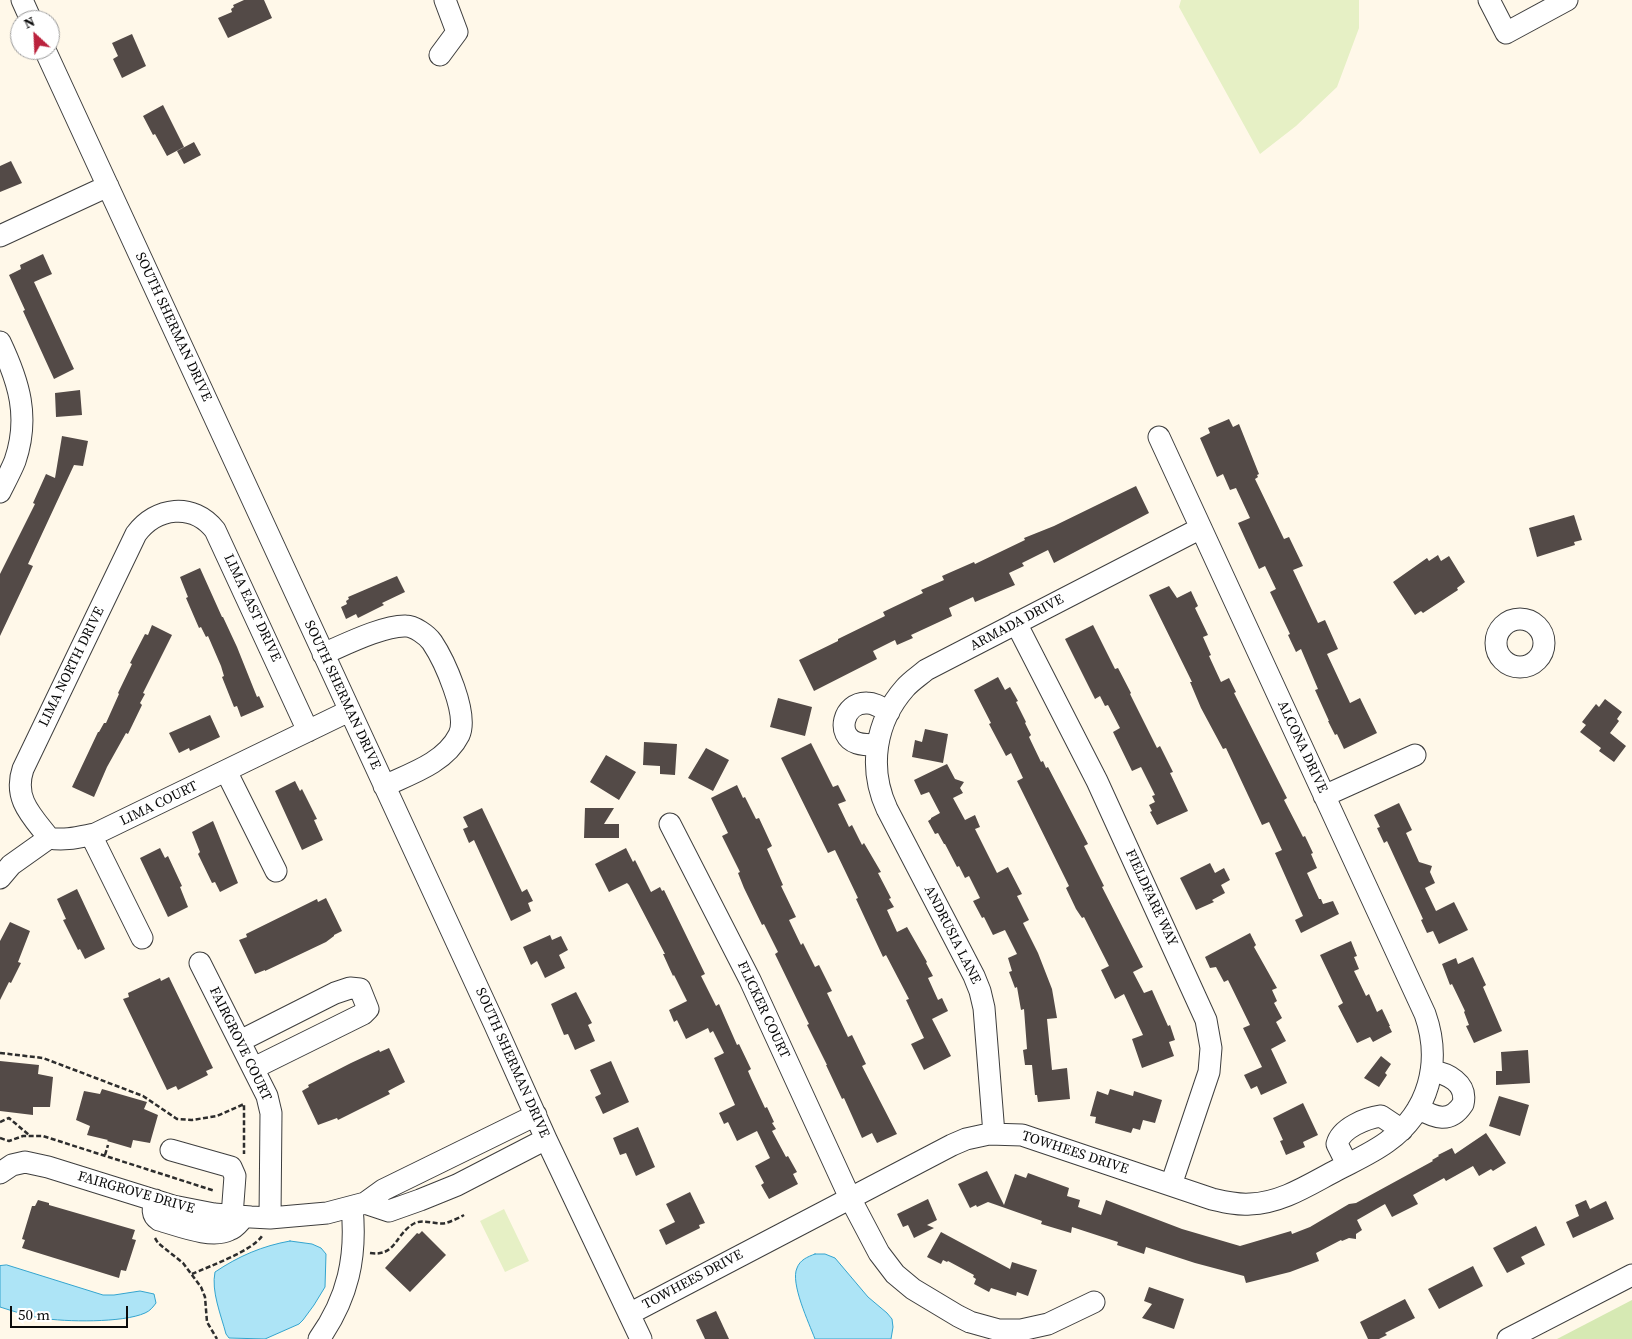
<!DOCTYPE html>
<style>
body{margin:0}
#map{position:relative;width:1632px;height:1339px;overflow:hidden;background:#fff8e9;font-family:"Source Serif 4",serif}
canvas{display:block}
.north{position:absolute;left:10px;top:10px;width:50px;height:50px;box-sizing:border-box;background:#fff;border:1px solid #9d9d9d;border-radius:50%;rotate:335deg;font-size:14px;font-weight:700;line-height:20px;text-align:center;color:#0b0b0b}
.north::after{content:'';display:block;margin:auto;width:18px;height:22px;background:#bb223d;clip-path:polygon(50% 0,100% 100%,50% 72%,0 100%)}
.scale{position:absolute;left:10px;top:1306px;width:118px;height:22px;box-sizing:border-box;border:2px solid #0b0b0b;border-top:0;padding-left:6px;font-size:15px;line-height:18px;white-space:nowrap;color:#0b0b0b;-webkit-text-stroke:4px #fff;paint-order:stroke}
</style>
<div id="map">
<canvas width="1632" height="1339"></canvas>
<div class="north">N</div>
<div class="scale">50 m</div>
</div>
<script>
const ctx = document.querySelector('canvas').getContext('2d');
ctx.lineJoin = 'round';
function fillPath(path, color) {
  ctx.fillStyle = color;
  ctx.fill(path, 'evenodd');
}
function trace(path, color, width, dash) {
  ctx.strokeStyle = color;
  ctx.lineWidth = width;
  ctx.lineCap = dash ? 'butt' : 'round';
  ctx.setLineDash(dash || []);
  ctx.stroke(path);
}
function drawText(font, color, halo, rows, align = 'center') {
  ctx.font = font + ' "Source Serif 4",serif';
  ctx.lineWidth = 5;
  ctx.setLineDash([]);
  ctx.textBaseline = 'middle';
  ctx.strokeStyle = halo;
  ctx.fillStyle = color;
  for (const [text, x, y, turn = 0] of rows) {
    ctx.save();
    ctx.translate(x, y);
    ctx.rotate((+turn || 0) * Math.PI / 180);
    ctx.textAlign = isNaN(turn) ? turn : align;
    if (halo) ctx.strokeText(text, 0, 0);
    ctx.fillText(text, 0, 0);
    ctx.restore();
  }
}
fillPath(new Path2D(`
 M 1632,1300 L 1632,1339 L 1557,1339 Z`), '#d6e9b3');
fillPath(new Path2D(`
 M 1181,0 L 1359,0 L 1359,28 L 1337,87 L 1296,126 L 1260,154 L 1179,7 Z
 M 504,1209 L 529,1261 L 505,1272 L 480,1221 Z`), '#e6f0c5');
const water = new Path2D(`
 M 290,1241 L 312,1244 L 321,1248 L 326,1254 L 325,1287 L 314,1305 L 303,1320 L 299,1324 L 265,1339 L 229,1338 L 226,1334 C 221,1315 211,1291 215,1272 C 239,1256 262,1246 290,1241 Z
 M 815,1254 L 825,1254 L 835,1258 L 868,1297 L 887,1313 L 892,1319 L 893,1327 L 891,1339 L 815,1339 C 809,1323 790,1283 797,1268 C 800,1260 807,1257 815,1254 Z
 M 7,1265 L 103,1295 L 114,1295 L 140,1291 L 154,1294 L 156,1303 C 153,1307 150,1311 145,1313 C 123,1323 65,1322 41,1318 C 27,1316 13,1311 0,1307 L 0,1266 Z`);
fillPath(water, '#ade4f6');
trace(water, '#34a4ce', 1);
fillPath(new Path2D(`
 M 244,0 L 264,0 L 272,18 L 228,38 L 218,18 L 232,12 L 231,9 L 234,7 L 233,5 Z
 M 132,34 L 146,66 L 122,78 L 113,59 L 118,56 L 112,43 Z
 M 163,105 L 184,147 L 167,156 L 155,134 L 153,135 L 143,116 Z
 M 194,142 L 201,155 L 184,164 L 177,151 Z
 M 11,161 L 22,183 L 0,192 L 0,166 Z
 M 43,254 L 52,274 L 34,282 L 74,369 L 54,379 L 23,311 L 25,310 L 9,275 L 21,269 L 20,265 Z
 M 80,390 L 82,415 L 56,417 L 55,393 Z
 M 1229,419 L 1233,427 L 1239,424 L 1259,474 L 1257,475 L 1258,477 L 1255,479 L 1284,539 L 1289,537 L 1303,566 L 1293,570 L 1318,623 L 1325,620 L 1338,649 L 1327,654 L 1350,703 L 1360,698 L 1377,733 L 1344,749 L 1337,734 L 1335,735 L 1328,721 L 1329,721 L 1315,690 L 1318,689 L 1301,649 L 1296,652 L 1288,635 L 1290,634 L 1270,592 L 1276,589 L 1265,566 L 1259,569 L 1238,523 L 1250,518 L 1236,488 L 1230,490 L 1223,474 L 1217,477 L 1200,438 L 1210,433 L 1208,428 Z
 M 62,436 L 88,441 L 83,466 L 74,465 L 28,564 L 33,566 L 0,636 L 0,574 L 35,504 L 33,503 L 46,474 L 55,478 Z
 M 1136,486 L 1149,513 L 1054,563 L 1048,550 L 1022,563 L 1024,566 L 1009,573 L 1015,585 L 975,602 L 973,597 L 949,608 L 952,616 L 911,635 L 913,638 L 897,645 L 895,640 L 873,651 L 877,659 L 814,691 L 799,660 L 838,641 L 838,639 L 885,616 L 883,612 L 923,593 L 921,590 L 944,580 L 942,576 L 974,562 L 975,564 L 1025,540 L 1024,538 L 1054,526 Z
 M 1574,515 L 1582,540 L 1574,542 L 1575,545 L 1537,557 L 1529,528 Z
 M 1438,555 L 1441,561 L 1449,556 L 1465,582 L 1457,588 L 1458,590 L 1423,613 L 1421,611 L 1415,615 L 1393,582 L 1427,558 L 1429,561 Z
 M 200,568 L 222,617 L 223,617 L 237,647 L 257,697 L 259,696 L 264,707 L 241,717 L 237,706 L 234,707 L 222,677 L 224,676 L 221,666 L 208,636 L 206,637 L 201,627 L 199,628 L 186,598 L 188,597 L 180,577 Z
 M 397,576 L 405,592 L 382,603 L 384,605 L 358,618 L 356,614 L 346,619 L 341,607 L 347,604 L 346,601 L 349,599 L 348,597 Z
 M 1169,586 L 1177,598 L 1191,591 L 1198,606 L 1195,608 L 1208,635 L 1203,637 L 1211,655 L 1209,656 L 1221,682 L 1229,678 L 1236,692 L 1234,693 L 1287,798 L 1284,800 L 1299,829 L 1303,837 L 1305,836 L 1313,853 L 1311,854 L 1317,868 L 1307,873 L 1319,899 L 1321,899 L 1323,904 L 1333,901 L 1339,914 L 1301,933 L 1295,920 L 1303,916 L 1275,853 L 1282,850 L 1269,822 L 1262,825 L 1226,748 L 1223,749 L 1201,708 L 1190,682 L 1192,682 L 1149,595 Z
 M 152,625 L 172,635 L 143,693 L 145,694 L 140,703 L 142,705 L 128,734 L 126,733 L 107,767 L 94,797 L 72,787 L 98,732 L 99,732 L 104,723 L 106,723 L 119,694 L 118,693 L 132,664 L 130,663 L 145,634 L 148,635 Z
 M 1093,625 L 1115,669 L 1118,668 L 1131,693 L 1130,694 L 1157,748 L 1160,746 L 1173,772 L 1170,773 L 1188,811 L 1157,825 L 1150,812 L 1152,811 L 1149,805 L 1155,802 L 1152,796 L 1155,795 L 1141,767 L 1132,771 L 1113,732 L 1120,728 L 1108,705 L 1105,706 L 1100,696 L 1095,699 L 1065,639 Z
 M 998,677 L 1005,690 L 1010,687 L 1018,701 L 1016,702 L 1026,722 L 1025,723 L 1031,735 L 1029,737 L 1041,762 L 1043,761 L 1046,768 L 1048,767 L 1088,844 L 1084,846 L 1104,886 L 1102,887 L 1143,967 L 1133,972 L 1144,993 L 1152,990 L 1168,1026 L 1170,1025 L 1175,1040 L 1169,1042 L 1174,1056 L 1142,1068 L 1132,1039 L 1143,1035 L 1124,994 L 1115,999 L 1101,970 L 1109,966 L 1084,917 L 1082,918 L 1076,909 L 1066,888 L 1069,886 L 1017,781 L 1023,778 L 1011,753 L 1006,756 L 989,724 L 991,723 L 974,690 Z
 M 778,698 L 812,707 L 805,736 L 770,727 Z
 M 1605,699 L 1622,712 L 1617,719 L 1619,721 L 1610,733 L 1626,746 L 1614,762 L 1599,751 L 1601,748 L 1580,732 L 1586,725 L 1582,722 L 1596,704 L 1599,707 Z
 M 210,715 L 220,737 L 190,751 L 189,748 L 179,753 L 169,733 Z
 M 925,729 L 948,734 L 943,763 L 912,757 L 915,740 L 922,742 Z
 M 644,742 L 677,744 L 675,775 L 660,774 L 660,766 L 643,765 Z
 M 811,743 L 833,787 L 838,785 L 846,801 L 838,804 L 849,827 L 852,825 L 862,845 L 864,843 L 881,872 L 878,873 L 891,898 L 889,899 L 894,907 L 887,910 L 897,932 L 907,927 L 927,962 L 926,963 L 933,976 L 928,978 L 938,1000 L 942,998 L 948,1011 L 932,1019 L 951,1056 L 924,1070 L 911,1044 L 924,1038 L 906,1000 L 909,999 L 886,955 L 883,957 L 856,899 L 858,898 L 835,850 L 828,853 L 781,758 Z
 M 706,748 L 729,760 L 713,791 L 688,778 Z
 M 606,755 L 636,772 L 619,800 L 590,782 Z
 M 947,764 L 955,779 L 964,782 L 960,788 L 963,793 L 953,798 L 965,820 L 975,815 L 980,827 L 975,829 L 997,873 L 1008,867 L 1022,894 L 1017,896 L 1029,920 L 1023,923 L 1038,953 L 1052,989 L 1057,1018 L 1047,1019 L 1052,1070 L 1067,1068 L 1070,1099 L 1038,1102 L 1037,1095 L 1035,1095 L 1032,1065 L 1025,1065 L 1023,1050 L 1027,1049 L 1024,1009 L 1021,1010 L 1017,987 L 1015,988 L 1009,972 L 1012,971 L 1008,958 L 1017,954 L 1005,930 L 993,935 L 984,917 L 982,918 L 973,901 L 980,898 L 969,876 L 965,878 L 959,866 L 957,867 L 945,844 L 944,844 L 938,833 L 935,834 L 928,821 L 931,819 L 931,818 L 940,813 L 929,792 L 921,795 L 914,780 Z
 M 295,781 L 300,791 L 302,789 L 317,819 L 314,820 L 323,840 L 302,850 L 275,791 Z
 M 737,785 L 743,798 L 745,797 L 756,819 L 759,818 L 772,846 L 767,849 L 783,885 L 781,886 L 796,917 L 789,920 L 801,945 L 803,943 L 815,967 L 819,965 L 832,991 L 827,993 L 848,1037 L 852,1035 L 866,1064 L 862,1066 L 897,1134 L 877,1143 L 872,1133 L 862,1138 L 844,1098 L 842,1099 L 826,1065 L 827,1065 L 807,1025 L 809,1024 L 805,1016 L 775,954 L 778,952 L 764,924 L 762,925 L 744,888 L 738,873 L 740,872 L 722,836 L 728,833 L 711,798 Z
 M 1399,803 L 1412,830 L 1406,833 L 1419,862 L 1432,866 L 1430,872 L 1435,883 L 1425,888 L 1436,911 L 1454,902 L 1468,930 L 1439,944 L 1433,931 L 1427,933 L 1421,920 L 1423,919 L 1387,841 L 1384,843 L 1377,828 L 1380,827 L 1374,815 Z
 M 482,808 L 522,892 L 527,889 L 533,901 L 528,903 L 531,911 L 511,921 L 474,840 L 469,843 L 463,829 L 468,827 L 463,817 Z
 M 585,808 L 614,808 L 604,824 L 619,824 L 619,838 L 584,838 Z
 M 213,821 L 238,883 L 220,892 L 215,882 L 212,883 L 198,854 L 200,852 L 192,832 Z
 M 160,848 L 165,858 L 168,856 L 182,886 L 180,887 L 188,907 L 168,917 L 140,858 Z
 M 626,848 L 633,862 L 635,860 L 651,892 L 660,887 L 662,891 L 664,890 L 705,974 L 701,976 L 716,1006 L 719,1004 L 737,1045 L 739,1044 L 751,1069 L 748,1071 L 751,1078 L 765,1108 L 767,1107 L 774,1122 L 772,1123 L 776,1129 L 772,1131 L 786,1157 L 788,1156 L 797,1172 L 793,1174 L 798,1184 L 769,1199 L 761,1185 L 764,1183 L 755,1166 L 770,1158 L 757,1131 L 737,1141 L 728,1122 L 724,1124 L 719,1113 L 735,1105 L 714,1058 L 724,1053 L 713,1031 L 710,1033 L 708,1028 L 686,1039 L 677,1020 L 674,1022 L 669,1010 L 687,1001 L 674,975 L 673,976 L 663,954 L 665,954 L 629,885 L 627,883 L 609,892 L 595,864 Z
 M 1210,863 L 1215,873 L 1224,868 L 1230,880 L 1221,885 L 1225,893 L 1212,900 L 1214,902 L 1196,910 L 1180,878 Z
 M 77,889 L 105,949 L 85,959 L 80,949 L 78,950 L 63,920 L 66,919 L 57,899 Z
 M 326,898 L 342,931 L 334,935 L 334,936 L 326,942 L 265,971 L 265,970 L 255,974 L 239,940 L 247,937 L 246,934 L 317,899 L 318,902 Z
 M 10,922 L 30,931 L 18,962 L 21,963 L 11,983 L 9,982 L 0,1000 L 0,941 Z
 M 1250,933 L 1256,945 L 1254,947 L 1277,988 L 1272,990 L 1277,1001 L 1274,1003 L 1282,1018 L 1276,1022 L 1286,1041 L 1271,1049 L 1287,1083 L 1261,1095 L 1257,1086 L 1251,1089 L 1244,1075 L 1262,1067 L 1243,1028 L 1250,1025 L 1228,980 L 1224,982 L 1216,967 L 1210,968 L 1205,957 Z
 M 550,935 L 552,940 L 561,936 L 568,950 L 559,955 L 565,968 L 545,978 L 537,961 L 531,965 L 523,947 Z
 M 1351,941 L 1357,956 L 1354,957 L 1359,969 L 1354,971 L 1366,996 L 1369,994 L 1377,1012 L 1382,1009 L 1390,1026 L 1389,1026 L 1392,1032 L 1373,1042 L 1370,1037 L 1357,1043 L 1338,1006 L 1343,1003 L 1320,955 Z
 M 1473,957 L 1486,985 L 1483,987 L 1502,1031 L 1474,1043 L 1466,1026 L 1469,1025 L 1464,1012 L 1465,1011 L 1452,984 L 1450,985 L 1442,964 L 1456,958 L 1458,964 Z
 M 169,977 L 213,1068 L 206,1071 L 208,1075 L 178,1090 L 176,1086 L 167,1090 L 123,999 L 129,997 L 128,993 L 160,978 L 161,981 Z
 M 576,992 L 592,1023 L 588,1025 L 595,1041 L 575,1050 L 568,1034 L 564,1035 L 551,1004 Z
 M 389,1048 L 405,1082 L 388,1091 L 390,1094 L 338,1120 L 337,1118 L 318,1125 L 302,1091 L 309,1087 L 308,1085 L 351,1063 L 379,1050 L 380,1052 Z
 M 1528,1050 L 1530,1083 L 1496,1085 L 1496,1071 L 1502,1071 L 1501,1052 Z
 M 1381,1056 L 1391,1064 L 1385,1073 L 1387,1075 L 1379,1087 L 1364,1078 Z
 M 0,1061 L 39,1065 L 38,1074 L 53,1077 L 50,1107 L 33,1107 L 33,1115 L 0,1111 Z
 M 611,1061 L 629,1102 L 603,1114 L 595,1097 L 601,1094 L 590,1070 Z
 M 102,1089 L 147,1102 L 144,1109 L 158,1115 L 150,1143 L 133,1140 L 131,1148 L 107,1141 L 108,1140 L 87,1135 L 90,1126 L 76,1120 L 84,1091 L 100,1094 Z
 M 1110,1089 L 1133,1096 L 1134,1091 L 1162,1100 L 1155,1123 L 1143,1120 L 1140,1130 L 1133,1128 L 1131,1133 L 1095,1123 L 1096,1117 L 1090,1116 L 1097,1091 L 1108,1095 Z
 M 1499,1096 L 1529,1105 L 1520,1136 L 1489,1126 Z
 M 1303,1103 L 1318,1135 L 1303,1142 L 1305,1147 L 1286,1155 L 1280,1141 L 1283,1140 L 1273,1118 Z
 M 638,1127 L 655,1167 L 636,1176 L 626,1153 L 620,1155 L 613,1138 Z
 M 1486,1133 L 1506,1163 L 1493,1171 L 1491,1169 L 1479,1176 L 1473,1166 L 1446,1181 L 1444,1178 L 1413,1195 L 1418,1204 L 1392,1217 L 1385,1204 L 1357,1220 L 1362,1230 L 1356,1234 L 1356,1239 L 1349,1238 L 1342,1241 L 1341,1240 L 1316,1253 L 1319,1261 L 1290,1272 L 1246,1283 L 1244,1276 L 1195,1263 L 1146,1247 L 1144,1254 L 1117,1245 L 1118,1242 L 1072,1227 L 1071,1233 L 1041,1224 L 1042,1221 L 988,1202 L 977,1207 L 976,1205 L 970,1208 L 958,1184 L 987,1171 L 1004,1205 L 1015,1174 L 1026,1178 L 1028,1173 L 1069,1188 L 1067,1196 L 1080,1200 L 1078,1207 L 1101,1215 L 1106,1200 L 1182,1229 L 1240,1246 L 1291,1231 L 1292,1234 L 1310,1227 L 1349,1204 L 1356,1203 L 1433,1161 L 1432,1160 L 1439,1156 L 1438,1155 L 1452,1148 L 1455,1154 Z
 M 690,1192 L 705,1223 L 699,1225 L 700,1228 L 666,1245 L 659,1230 L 675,1222 L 666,1204 Z
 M 928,1199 L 937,1220 L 927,1225 L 934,1228 L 914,1238 L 908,1225 L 903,1227 L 897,1214 Z
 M 38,1200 L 49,1203 L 49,1205 L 135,1230 L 132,1239 L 136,1240 L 126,1271 L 121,1270 L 119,1278 L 22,1248 L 25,1240 L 22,1239 L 32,1206 L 35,1206 Z
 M 1586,1200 L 1590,1209 L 1606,1201 L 1614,1219 L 1573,1238 L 1566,1222 L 1579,1216 L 1575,1205 Z
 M 1536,1226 L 1545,1245 L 1521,1257 L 1525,1264 L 1507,1273 L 1493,1248 Z
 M 422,1231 L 446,1255 L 410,1292 L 385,1268 L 417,1233 L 419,1234 Z
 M 941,1232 L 1010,1269 L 1012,1262 L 1037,1270 L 1028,1296 L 1017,1292 L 1016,1296 L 991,1288 L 989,1292 L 974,1284 L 976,1279 L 973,1277 L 974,1275 L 948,1261 L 947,1262 L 943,1260 L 941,1264 L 927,1257 Z
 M 1473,1266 L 1483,1286 L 1439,1309 L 1428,1289 Z
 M 1149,1287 L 1184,1299 L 1174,1329 L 1142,1318 L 1152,1304 L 1144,1301 Z
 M 1405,1299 L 1415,1318 L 1385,1333 L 1387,1335 L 1379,1339 L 1368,1339 L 1360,1322 Z
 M 716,1311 L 729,1339 L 705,1339 L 696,1320 Z`), '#534a47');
const minor = new Path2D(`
 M 22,0 L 31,20
 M 1489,0 L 1506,33 L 1567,0
 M 45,50 L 494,1023 L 546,1139 L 641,1339
 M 440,55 L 457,32 L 445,0
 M 0,236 L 108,186
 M 0,342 C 19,382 30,417 15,461 C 11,471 5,482 0,492
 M1496 643a24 24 0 1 1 48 0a24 24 0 1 1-48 0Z
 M 1016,623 L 1097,781 L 1206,1020 L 1211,1048 L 1209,1072 L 1171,1185
 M 323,654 C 344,645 384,625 406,626 C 414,626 427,635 432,642 C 444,660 469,714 459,735 C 445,763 410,774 384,786
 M 877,745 C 871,745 863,745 857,743 C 835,736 843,702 867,703 C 875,703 882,708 889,712
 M 226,771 L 276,871
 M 1324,796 L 1415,755
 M 670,824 L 750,980 L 850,1198 L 879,1253 L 895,1274 L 913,1289 L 958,1316 L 970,1322 L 999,1330 L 1021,1330 L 1048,1324 L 1094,1302
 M 91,835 L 142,938
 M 49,838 C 32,816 13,799 23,769 L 136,534 C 156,507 193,502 215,530 L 308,731
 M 0,878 L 11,865 L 49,838 C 65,841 79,837 95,834 L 349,711
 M 200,963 L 267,1096 L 271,1113 L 270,1218
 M 240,1041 L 335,993 L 350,988 L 360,989 L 368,1009 L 363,1014 L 254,1068
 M 1418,1108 C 1435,1118 1450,1124 1463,1104 C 1468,1083 1447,1073 1431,1071
 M 994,1134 L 984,1008 L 980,991 L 974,976 L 887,809 C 868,768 875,722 905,688 C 911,681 919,676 926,670 L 1201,528
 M 171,1150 L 231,1167 L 235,1176 L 232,1216
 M 1347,1164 L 1337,1144 C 1341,1128 1366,1118 1381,1116 L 1402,1130
 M 0,1173 L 12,1165 L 25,1162 L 48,1167 L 173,1206 L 214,1214 L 251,1217 L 270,1218 L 327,1213 L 365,1203 L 383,1190 L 536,1115
 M 155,1200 C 153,1208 151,1215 159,1220 C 178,1225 211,1239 229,1230 C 236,1228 239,1222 244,1217
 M 365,1203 L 389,1211 L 420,1200 L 457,1185 L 546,1139
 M 629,1314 L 952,1145 L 966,1139 L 989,1134 L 1022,1135 L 1212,1199 C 1225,1202 1237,1205 1250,1204 C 1282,1203 1310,1184 1337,1170 C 1354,1161 1372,1153 1387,1142 C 1429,1112 1442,1062 1425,1014 L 1159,437
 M 319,1339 C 348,1298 357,1257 352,1207
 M 1508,1339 L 1632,1275`);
trace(minor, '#3e3e3e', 23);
trace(new Path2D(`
 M 0,1053 L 43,1058 L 143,1096 L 177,1119 L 192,1120 L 217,1116 L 244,1104 L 244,1154
 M 0,1122 L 9,1118 L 29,1135
 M 0,1138 L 9,1141 L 23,1136 L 43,1136 L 215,1191
 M 105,1155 L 108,1145
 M 155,1238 L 158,1243 L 183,1263 L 201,1287 L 205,1297 L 207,1322 L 217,1339
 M 370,1253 C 397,1257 395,1233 415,1223 C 425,1219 436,1225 446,1223 C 452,1221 459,1218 464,1215
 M 192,1274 C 210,1266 252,1251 262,1236`), '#2d2d2d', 2.5, [5, 2.5]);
trace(minor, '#fff', 21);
drawText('14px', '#0b0b0b', '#fff', [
 ["SOUTH SHERMAN DRIVE",173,327,65],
 ["LIMA EAST DRIVE",252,608,65],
 ["ARMADA DRIVE",1017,623,-28],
 ["LIMA NORTH DRIVE",72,667,-64],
 ["SOUTH SHERMAN DRIVE",342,695,65],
 ["ALCONA DRIVE",1302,747,65],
 ["LIMA COURT",159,804,-26],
 ["FIELDFARE WAY",1151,898,65],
 ["ANDRUSIA LANE",952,935,63],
 ["FLICKER COURT",763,1010,65],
 ["FAIRGROVE COURT",240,1044,64],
 ["SOUTH SHERMAN DRIVE",512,1063,66],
 ["TOWHEES DRIVE",1075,1153,18],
 ["FAIRGROVE DRIVE",136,1193,16],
 ["TOWHEES DRIVE",693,1280,-28]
]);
</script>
